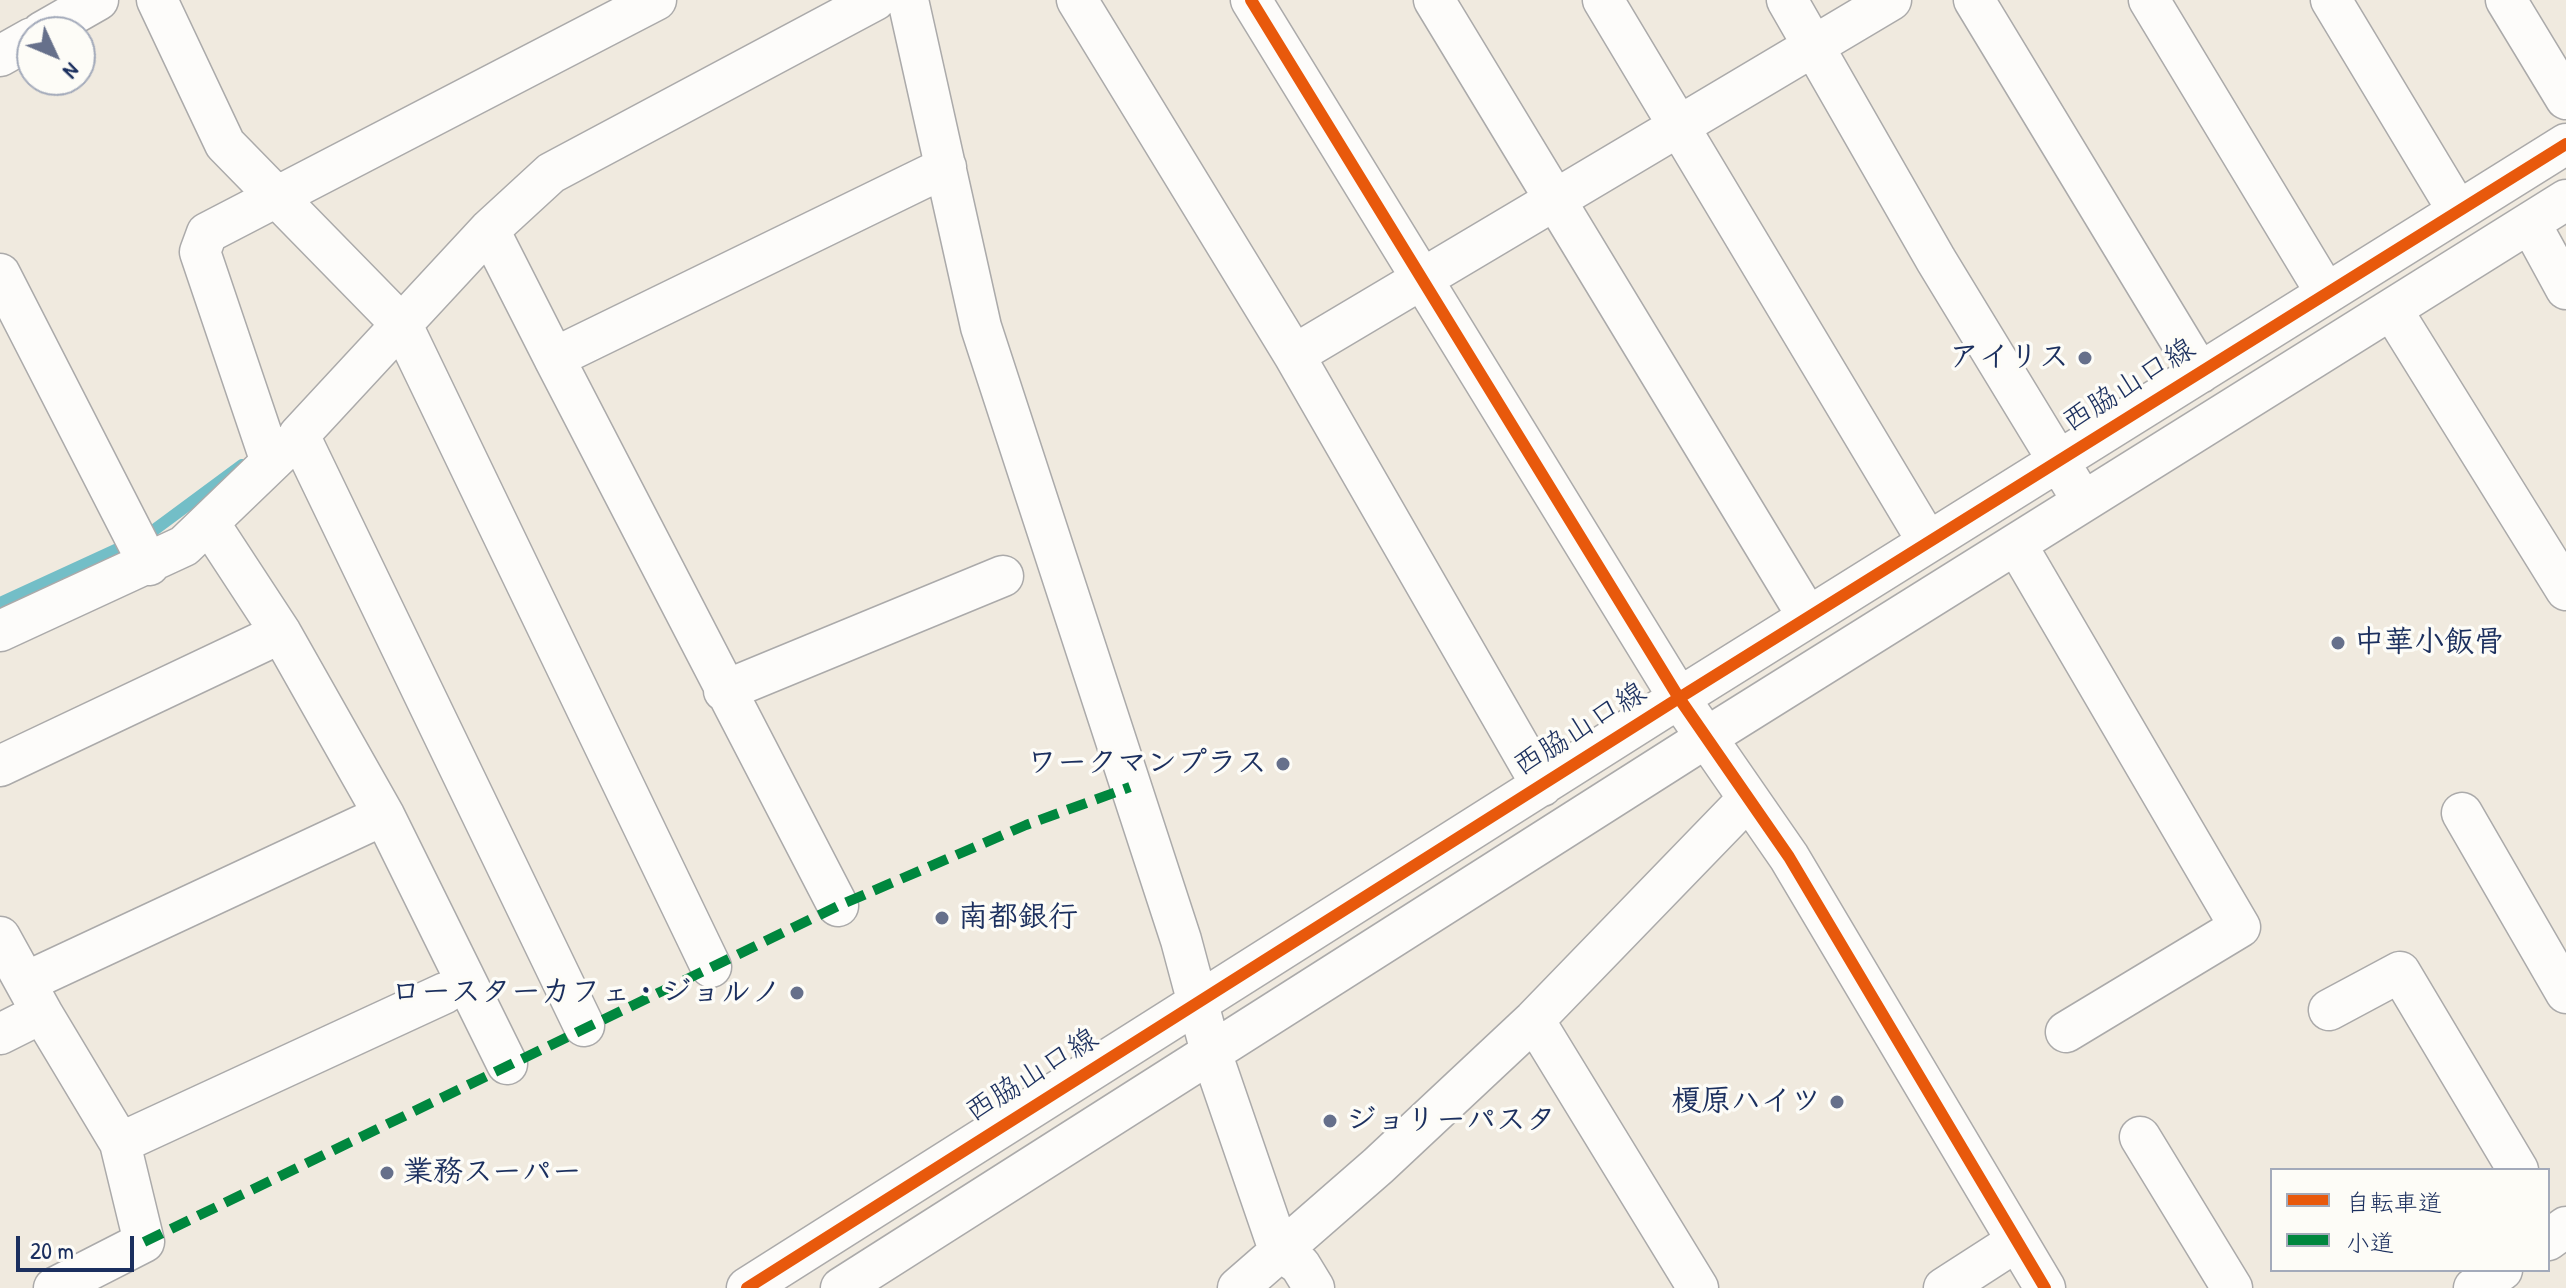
<!DOCTYPE html>
<meta charset="utf-8">
<style>
body{margin:0}
#map{position:relative;width:2566px;height:1288px;overflow:hidden;background:#f0eadf;font-family:"Patrick Hand","Klee One",sans-serif}
canvas{display:block}
.legend{position:absolute;left:2270px;top:1168px;width:280px;height:104px;box-sizing:border-box;background:#fdfcf7;border:2px solid #a3aaba;margin:0;padding:10px 14px;list-style:none;font-size:24px;color:#1b2f5e}
.legend li{display:flex;align-items:center;gap:16px;height:40px}
.legend b{width:40px;border:2px solid #a3aaba}
.north{position:absolute;left:16px;top:16px;width:80px;height:80px;box-sizing:border-box;background:#fdfcf7;border:2px solid #a3aaba;border-radius:50%;rotate:134deg;font-size:22px;font-weight:700;line-height:32px;text-align:center;color:#1b2f5e}
.north::after{content:'';display:block;margin:auto;width:28px;height:36px;background:#66708b;clip-path:polygon(50% 0,100% 100%,50% 72%,0 100%)}
.scale{position:absolute;left:16px;top:1236px;width:118px;height:36px;box-sizing:border-box;border:4px solid #1b2f5e;border-top:0;padding-left:10px;font-size:24px;line-height:28px;white-space:nowrap;color:#1b2f5e;-webkit-text-stroke:6px #fdfcf7;paint-order:stroke}
</style>
<div id="map">
<canvas width="2566" height="1288"></canvas>
<ul class="legend">
<li><b style="height:10px;background:#e8590c"></b>自転車道</li>
<li><b style="height:10px;background:#00873e"></b>小道</li>
</ul>
<div class="north">N</div>
<div class="scale">20 m</div>
</div>
<script>
const ctx = document.querySelector('canvas').getContext('2d');
ctx.lineJoin = 'round';
function trace(path, color, width, dash) {
  ctx.strokeStyle = color;
  ctx.lineWidth = width;
  ctx.lineCap = dash ? 'butt' : 'round';
  ctx.setLineDash(dash || []);
  ctx.stroke(path);
}
function drawText(font, color, halo, rows, align = 'center') {
  ctx.font = font + ' "Patrick Hand","Klee One",sans-serif';
  ctx.lineWidth = 7;
  ctx.setLineDash([]);
  ctx.textBaseline = 'middle';
  ctx.strokeStyle = halo;
  ctx.fillStyle = color;
  for (const [text, x, y, turn = 0] of rows) {
    ctx.save();
    ctx.translate(x, y);
    ctx.rotate((+turn || 0) * Math.PI / 180);
    ctx.textAlign = isNaN(turn) ? turn : align;
    if (halo) ctx.strokeText(text, 0, 0);
    ctx.fillText(text, 0, 0);
    ctx.restore();
  }
}
trace(new Path2D(`
 M 0,603 L 146,536 L 242,465`), '#73bec7', 12);
const minor = new Path2D(`
 M 157,0 L 225,144 L 402,325 L 711,967
 M 908,0 L 981,327 L 1181,940 L 1211,1052 L 1279,1250 L 1300,1265 L 1314,1288
 M 1077,0 L 1294,355 L 1542,786
 M 1251,0 L 1679,698 L 1789,857 L 2045,1288
 M 1434,0 L 1808,617
 M 1603,0 L 1928,542
 M 1787,0 L 1936,260 L 2073,485
 M 1974,0 L 2200,373
 M 2149,0 L 2326,293
 M 2331,0 L 2458,211
 M 2506,0 L 2566,99
 M 42,32 L 98,0
 M 0,56 L 32,38
 M 2530,223 L 2566,289
 M 489,230 L 554,358 L 946,167
 M 0,274 L 149,565
 M 2392,310 L 2566,590
 M 1294,355 L 1891,0
 M 554,358 L 838,906
 M 271,462 L 200,252 L 207,233 L 656,0
 M 209,523 L 281,633 L 384,815 L 507,1064
 M 2016,544 L 2240,927 L 2066,1032
 M 0,631 L 184,546 L 289,445
 M 724,691 L 1003,576
 M 0,766 L 281,633
 M 2462,813 L 2566,993
 M 0,937 L 42,1013 L 0,1034
 M 26,982 L 384,815
 M 2329,1010 L 2400,972 L 2518,1170
 M 42,1013 L 120,1143 L 144,1242 L 54,1288
 M 1534,1020 L 1698,1288
 M 584,1026 L 299,435 L 489,230 L 551,173 L 875,0
 M 2140,1137 L 2232,1288
 M 120,1143 L 445,993
 M 2548,1240 L 2566,1227
 M 747,1288 L 1679,698 L 2566,144
 M 841,1288 L 1704,739 L 2566,200
 M 1238,1288 L 1378,1166 L 1534,1020 L 1748,799
 M 1944,1288 L 2017,1241
 M 2474,1288 L 2502,1270`);
trace(minor, '#abaaaa', 43);
trace(minor, '#fdfcfa', 40);
trace(new Path2D(`
 M 144,1242 L 838,906 L 1026,825 L 1130,787`), '#00873e', 10, [20, 10]);
trace(new Path2D(`
 M 1251,0 L 1679,698 L 1789,857 L 2045,1288
 M 747,1288 L 1679,698 L 2566,144`), '#e8590c', 12);
for (const [x, y, r, color] of [
 [2085,358,8,"#66708b"],
 [2338,643,8,"#66708b"],
 [1283,764,8,"#66708b"],
 [942,918,8,"#66708b"],
 [797,993,8,"#66708b"],
 [1837,1102,8,"#66708b"],
 [1330,1121,8,"#66708b"],
 [387,1173,8,"#66708b"]
]) {
  const dot = new Path2D();
  dot.arc(x, y, r, 0, 2 * Math.PI);
  ctx.fillStyle = color;
  ctx.fill(dot);
  trace(dot, '#fdfcf7', 3);
}
drawText('bold 30px', '#1b2f5e', '#fdfcf7', [
 ["アイリス",2069,358],
 ["中華小飯骨",2354,643,"left"],
 ["ワークマンプラス",1267,764],
 ["南都銀行",958,918,"left"],
 ["ロースターカフェ・ジョルノ",781,993],
 ["榎原ハイツ",1821,1102],
 ["ジョリーパスタ",1346,1121,"left"],
 ["業務スーパー",403,1173,"left"]
], 'right');
drawText('30px', '#1b2f5e', '#fdfcf7', [
 ["西脇山口線",2129,386,-32],
 ["西脇山口線",1580,730,-32],
 ["西脇山口線",1032,1076,-32]
]);
</script>
